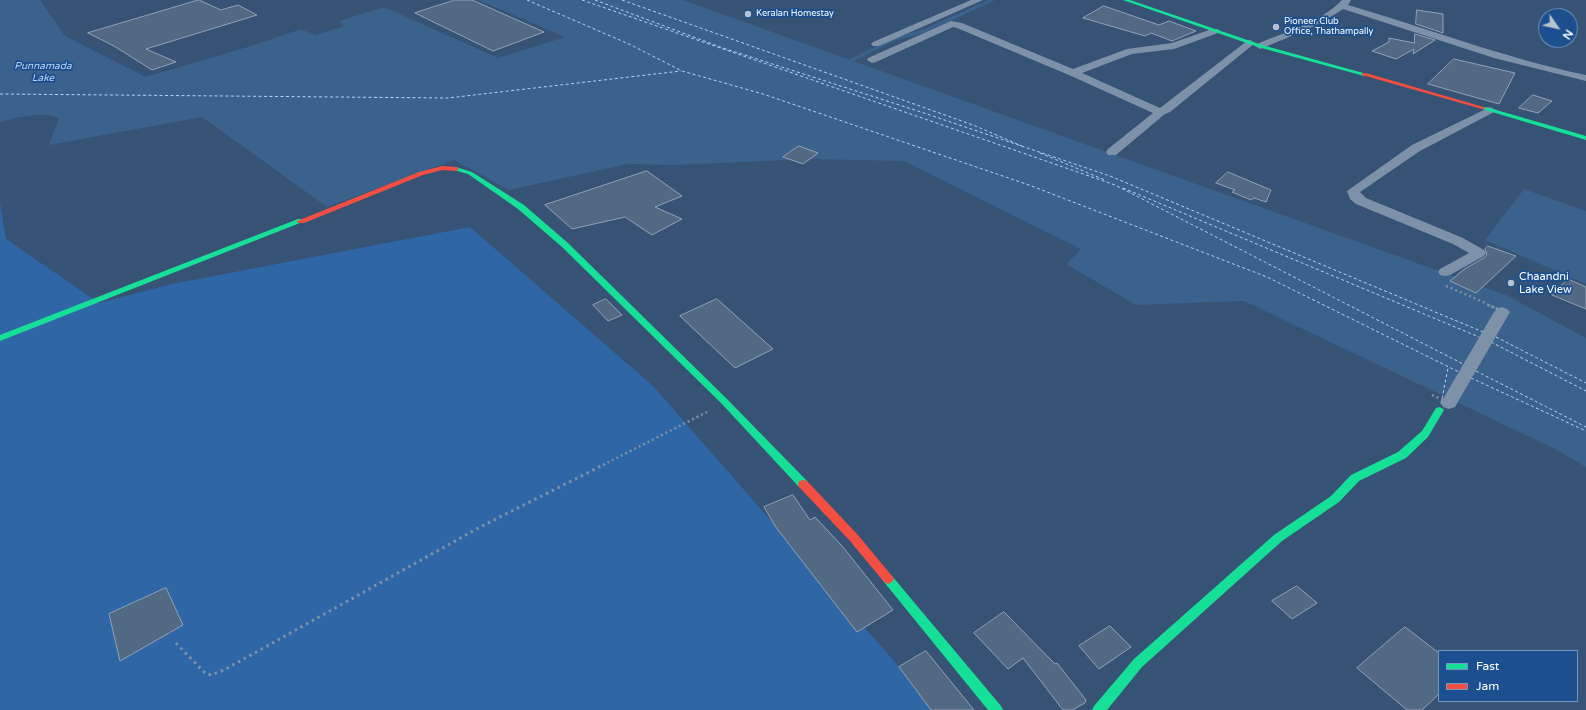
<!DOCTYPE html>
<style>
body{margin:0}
#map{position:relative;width:1586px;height:710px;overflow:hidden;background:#365274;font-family:"Varela Round",sans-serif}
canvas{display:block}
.legend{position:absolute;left:1438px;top:650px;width:140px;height:52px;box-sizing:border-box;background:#1b4f8f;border:1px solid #7695bc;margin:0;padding:5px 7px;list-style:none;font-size:12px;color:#fff}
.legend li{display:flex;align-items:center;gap:8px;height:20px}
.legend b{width:20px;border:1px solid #7695bc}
.north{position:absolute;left:1538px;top:8px;width:40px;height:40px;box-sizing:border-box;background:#1b4f8f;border:1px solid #7695bc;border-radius:50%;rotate:124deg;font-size:11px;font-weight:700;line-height:16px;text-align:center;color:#fff}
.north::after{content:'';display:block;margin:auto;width:14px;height:18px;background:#b9c2ce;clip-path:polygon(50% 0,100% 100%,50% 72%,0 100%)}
</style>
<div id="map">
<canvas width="1586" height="710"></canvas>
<ul class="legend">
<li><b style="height:5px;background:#16e098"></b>Fast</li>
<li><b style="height:5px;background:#f24e42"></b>Jam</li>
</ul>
<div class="north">N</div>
</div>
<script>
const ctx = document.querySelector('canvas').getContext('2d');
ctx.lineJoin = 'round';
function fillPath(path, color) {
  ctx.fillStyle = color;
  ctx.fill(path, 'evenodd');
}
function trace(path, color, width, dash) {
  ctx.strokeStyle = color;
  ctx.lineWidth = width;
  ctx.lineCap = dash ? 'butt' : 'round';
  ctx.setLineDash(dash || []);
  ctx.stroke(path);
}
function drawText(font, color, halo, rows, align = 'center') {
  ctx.font = font + ' "Varela Round",sans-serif';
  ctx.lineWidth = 3.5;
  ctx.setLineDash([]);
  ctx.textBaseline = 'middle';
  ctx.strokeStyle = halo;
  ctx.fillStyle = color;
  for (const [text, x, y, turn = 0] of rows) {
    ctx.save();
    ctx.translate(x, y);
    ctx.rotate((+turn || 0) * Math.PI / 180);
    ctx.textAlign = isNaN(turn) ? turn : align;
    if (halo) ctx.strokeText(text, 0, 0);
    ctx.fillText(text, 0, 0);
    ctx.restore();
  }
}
fillPath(new Path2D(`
 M 0,202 L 6,239 L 99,303 L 172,284 L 470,227 L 653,386 L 937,710 L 0,710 Z`), '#2f66a5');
fillPath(new Path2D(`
 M 0,0 L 40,0 L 65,36 L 146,77 L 254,45 L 301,29 L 315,35 L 344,26 L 339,21 L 384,7 L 498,58 L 565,37 L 478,0 L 683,0 L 1506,295 L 1586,338 L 1586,467 L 1555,449 L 1244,301 L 1136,305 L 1066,264 L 1081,249 L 904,161 L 811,159 L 675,165 L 628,164 L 509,190 L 454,160 L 327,207 L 202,117 L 49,145 L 59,118 C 39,111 20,117 0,122 Z
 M 1524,189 L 1586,211 L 1586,284 L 1485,240 Z`), '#3b618d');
trace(new Path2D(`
 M 852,60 L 897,38 L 924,31 L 992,0`), '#3b618d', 3.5);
trace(new Path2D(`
 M 527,0 L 629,44 L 682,71 L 763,94 L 1029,185 L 1267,277 L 1459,372
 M 582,0 L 1115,185 L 1465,365
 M 595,0 L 723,48 L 921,112 L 1110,176 L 1483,332
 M 622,0 L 973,125 L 1022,146
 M 0,94 L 448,98 L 681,71
 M 1040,153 L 1105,180
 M 1123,188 L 1479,337
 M 1496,337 L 1586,383
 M 1491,342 L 1586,391
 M 1476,371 L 1586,427
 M 1471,378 L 1586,431
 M 1441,404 L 1448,368`), '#b5d3f5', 1, [3, 2.5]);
const building = new Path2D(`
 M 199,0 L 221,10 L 238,5 L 257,15 L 146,49 L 176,62 L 152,70 L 114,46 L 88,33 Z
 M 455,0 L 472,0 L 544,32 L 493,51 L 415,13 Z
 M 1104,6 L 1159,25 L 1169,21 L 1196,31 L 1172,41 L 1151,33 L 1145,36 L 1083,18 Z
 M 1417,10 L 1443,14 L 1443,33 L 1416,24 Z
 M 1415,34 L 1435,40 L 1413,54 L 1414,49 L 1396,59 L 1372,51 L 1389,42 L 1389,38 L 1414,43 Z
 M 1454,59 L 1515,73 L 1499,104 L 1428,84 Z
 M 1533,95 L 1552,101 L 1538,113 L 1519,108 Z
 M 799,146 L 818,153 L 803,164 L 783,157 Z
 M 647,171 L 682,196 L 655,207 L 682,219 L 652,235 L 625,217 L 572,229 L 545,205 Z
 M 1228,172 L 1271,190 L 1266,202 L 1254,198 L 1251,200 L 1232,192 L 1235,190 L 1216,183 Z
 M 1488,246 L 1516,256 L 1476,293 L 1450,281 L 1463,270 L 1485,257 L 1487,254 L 1485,249 Z
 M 1568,279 L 1586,287 L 1586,309 L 1552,295 Z
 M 606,299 L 622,315 L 608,321 L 593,305 Z
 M 717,299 L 773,349 L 735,368 L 680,316 Z
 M 793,495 L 810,520 L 815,517 L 843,547 L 893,610 L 857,632 L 775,526 L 764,507 Z
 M 1297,586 L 1317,603 L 1292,619 L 1272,601 Z
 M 166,588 L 183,625 L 120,661 L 109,614 Z
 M 1004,612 L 1055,664 L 1057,663 L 1086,700 L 1085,703 L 1072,710 L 1063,710 L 1023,658 L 1008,669 L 974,633 Z
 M 1110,626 L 1131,647 L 1099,669 L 1079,646 Z
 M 1405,627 L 1439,653 L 1439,694 L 1422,710 L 1407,710 L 1357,668 Z
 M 926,651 L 974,710 L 931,710 L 899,667 Z`);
fillPath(building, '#526984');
trace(building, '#92a2b6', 1);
trace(new Path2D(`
 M 1446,286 L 1488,304
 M 603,465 L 707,412`), '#7d92a8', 2.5, [2, 3]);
trace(new Path2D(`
 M 176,643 L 205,673 L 211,675 L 224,670 L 482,526 L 605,464`), '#7d92a8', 3, [2.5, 4]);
fillPath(new Path2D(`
 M 971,0 L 983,0 L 879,46 L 873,46 L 871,44 L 873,42 Z
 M 1342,0 L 1351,0 L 1348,5 C 1427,28 1504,58 1586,75 L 1586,81 L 1494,58 L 1343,9 C 1319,26 1291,36 1263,48 L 1260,49 L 1255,46 L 1257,44 C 1285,32 1320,23 1342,0 Z
 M 951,21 L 962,23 L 1073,69 L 1127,49 L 1172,43 L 1212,29 L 1218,29 L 1220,31 L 1218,33 L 1174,49 L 1132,54 L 1082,73 L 1160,108 L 1247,41 L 1250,40 L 1255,43 L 1170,112 L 1165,114 L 1116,155 L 1108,155 L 1106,152 L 1108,149 L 1153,113 L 1069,75 L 957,28 L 953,27 L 876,62 L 872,63 L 867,60 L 868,58 Z
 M 1490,107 L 1496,110 L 1494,112 L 1420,151 L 1360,192 L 1366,198 L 1463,238 L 1484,250 L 1486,253 L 1484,256 L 1450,275 L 1445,276 L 1440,275 L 1438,272 L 1440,269 L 1469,253 L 1453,244 L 1356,204 L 1350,199 L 1347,191 L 1412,145 Z
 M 1502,307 L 1507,309 L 1510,312 L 1455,407 L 1449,409 L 1443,407 L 1441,403 L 1443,399 L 1494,312 L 1497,309 Z`), '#7d92a8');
fillPath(new Path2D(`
 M 1123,0 L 1130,0 L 1262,45 L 1367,74 L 1364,76 L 1258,47 Z
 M 1482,107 L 1486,107 L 1586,136 L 1586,140 L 1482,109 Z
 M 456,167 L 472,172 L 524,205 L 568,243 L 728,400 L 807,481 L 808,484 L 807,487 L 803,488 L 799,487 L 722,404 L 562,247 L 518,209 L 468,174 L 454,170 L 453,169 Z
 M 298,219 L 304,219 L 305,221 L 0,341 L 0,335 Z
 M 1439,407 L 1442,408 L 1444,410 L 1428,437 L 1406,458 L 1359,481 L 1339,502 L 1282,541 L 1142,667 L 1107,710 L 1092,710 L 1094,706 L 1134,659 L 1274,535 L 1331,496 L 1351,475 L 1398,452 L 1422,431 L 1436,408 Z
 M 888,574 L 892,576 L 1001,706 L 1003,710 L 988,710 L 884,582 L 882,579 L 884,576 Z`), '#16e098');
fillPath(new Path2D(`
 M 1362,73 L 1366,73 L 1487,108 L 1482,109 L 1362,75 Z
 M 442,166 L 456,167 L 459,169 L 456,171 L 442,170 L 423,175 L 304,223 L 298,223 L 297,221 L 419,172 Z
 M 803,480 L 807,481 L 858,535 L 892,576 L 894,579 L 892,582 L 888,584 L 884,582 L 850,541 L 799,487 L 798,484 L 799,481 Z`), '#f24e42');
trace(new Path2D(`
 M 1502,311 L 1488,305 L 1503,311 L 1502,312
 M 1432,395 L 1449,403`), '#7d92a8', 2.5, [2, 3]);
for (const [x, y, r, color] of [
 [748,14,4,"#b9c2ce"],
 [1276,27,4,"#b9c2ce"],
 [1511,283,4,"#b9c2ce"]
]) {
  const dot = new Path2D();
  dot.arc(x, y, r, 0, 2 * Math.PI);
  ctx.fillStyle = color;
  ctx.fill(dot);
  trace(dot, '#1b4f8f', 1.5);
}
drawText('9px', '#fff', '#1b4f8f', [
 ["Keralan Homestay",756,14],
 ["Pioneer Club",1284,22],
 ["Office, Thathampally",1284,32]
], 'left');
drawText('italic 10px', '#b5d3f5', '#1b4f8f', [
 ["Punnamada",43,66],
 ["Lake",43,78]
]);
drawText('11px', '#fff', '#1b4f8f', [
 ["Chaandni",1519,277],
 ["Lake View",1519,290]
], 'left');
</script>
